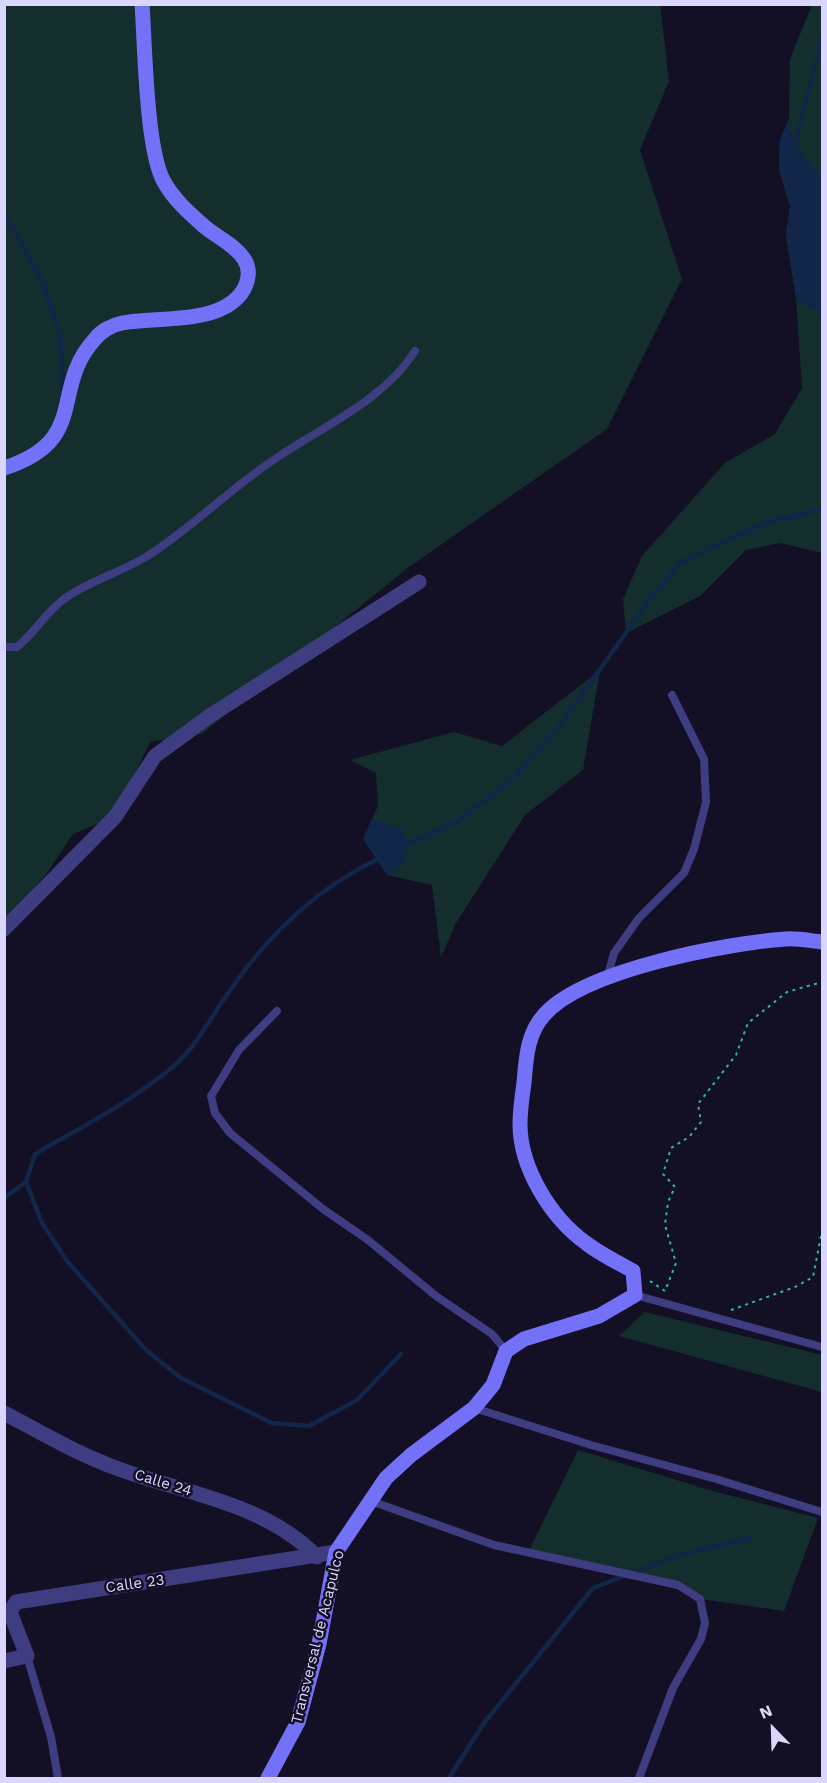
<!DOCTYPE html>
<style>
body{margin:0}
#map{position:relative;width:827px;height:1783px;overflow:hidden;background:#131025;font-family:"Work Sans",sans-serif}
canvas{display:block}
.frame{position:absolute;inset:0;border:6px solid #dad6fd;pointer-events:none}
.north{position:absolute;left:743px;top:1699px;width:60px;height:60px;-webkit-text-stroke:4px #131025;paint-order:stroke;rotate:337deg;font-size:16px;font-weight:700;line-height:24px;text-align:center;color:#dad6fd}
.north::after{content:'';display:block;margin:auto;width:21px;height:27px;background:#dad6fd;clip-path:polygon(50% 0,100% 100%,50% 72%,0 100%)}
</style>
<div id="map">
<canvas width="827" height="1783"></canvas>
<div class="frame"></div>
<div class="north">N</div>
</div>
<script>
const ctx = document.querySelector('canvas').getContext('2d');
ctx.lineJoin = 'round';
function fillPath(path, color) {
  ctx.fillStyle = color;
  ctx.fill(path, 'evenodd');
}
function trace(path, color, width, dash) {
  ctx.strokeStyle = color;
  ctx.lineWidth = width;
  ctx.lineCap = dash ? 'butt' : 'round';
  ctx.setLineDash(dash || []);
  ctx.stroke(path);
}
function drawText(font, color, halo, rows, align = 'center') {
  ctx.font = font + ' "Work Sans",sans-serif';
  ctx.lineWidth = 5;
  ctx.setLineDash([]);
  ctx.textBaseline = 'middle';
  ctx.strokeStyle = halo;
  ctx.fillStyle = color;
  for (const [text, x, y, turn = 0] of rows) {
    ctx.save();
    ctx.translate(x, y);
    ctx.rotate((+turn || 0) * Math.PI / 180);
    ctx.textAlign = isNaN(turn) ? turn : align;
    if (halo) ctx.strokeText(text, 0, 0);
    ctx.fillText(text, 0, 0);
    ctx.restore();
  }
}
fillPath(new Path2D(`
 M 5,5 L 660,5 L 669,81 L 640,150 L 682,279 L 607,429 L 409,567 L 202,734 L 150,742 L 115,817 L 73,834 L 47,873 L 5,923 Z
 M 812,5 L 822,5 L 822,553 L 780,543 L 746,550 L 700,596 L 626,633 L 623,599 L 642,556 L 725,463 L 775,434 L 802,388 L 796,298 L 786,235 L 790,206 L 779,170 L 780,140 L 789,119 L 790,59 Z
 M 600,670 L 583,770 L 525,815 L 456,923 L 441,957 L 432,885 L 387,875 L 363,839 L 378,806 L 376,773 L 350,760 L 454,732 L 502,746 Z
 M 645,1312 L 822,1355 L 822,1392 L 619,1336 Z
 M 578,1450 L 713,1491 L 818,1518 L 784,1611 L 700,1599 L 678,1585 L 528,1553 Z`), '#132e2d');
fillPath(new Path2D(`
 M 789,119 L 794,144 L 822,177 L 822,310 L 806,306 L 796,298 L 786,235 L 790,206 L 779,170 L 780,140 Z
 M 372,819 L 402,828 L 408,844 L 404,864 L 387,875 L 363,839 Z`), '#112648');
trace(new Path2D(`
 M 794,150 L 822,37
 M 4,212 L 41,279 L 60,335 L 63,390
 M 821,305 L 822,318
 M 404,846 L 460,820 L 514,778 L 564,720 L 652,596 L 681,562 L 764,523 L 822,509
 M 26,1182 L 42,1223 L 67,1261 L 146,1350 L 181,1378 L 272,1423 L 309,1426 L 357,1400 L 401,1354
 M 4,1198 L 26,1182 L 35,1154 C 83,1126 135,1100 177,1063 C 195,1048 216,1009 231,989 C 269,934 319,887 380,858
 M 449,1778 L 484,1723 L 593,1588 L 679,1555 L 751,1538`), '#112648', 4.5);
trace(new Path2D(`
 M 650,1281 L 665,1291 L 676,1263 L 665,1225 L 668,1202 L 675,1187 L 663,1174 L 671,1148 L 689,1137 L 701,1122 L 698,1104 L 736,1055 L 748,1023 L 787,992 L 822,982
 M 731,1310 L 795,1287 L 813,1277 L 822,1231`), '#35b2a9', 2, [3, 4.5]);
trace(new Path2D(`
 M 4,647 L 17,647 C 35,633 45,613 64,599 C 90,580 123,572 149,555 C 192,527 229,490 272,461 C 319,428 384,401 415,351
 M 608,975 L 614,953 L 639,918 L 684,873 L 694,849 L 706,802 L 704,759 L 672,695
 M 277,1011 L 239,1050 L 211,1096 L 215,1113 L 230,1133 L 323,1209 L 368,1240 L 436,1296 L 492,1334 L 506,1351
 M 635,1295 L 822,1347
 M 474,1408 L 591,1445 L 716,1479 L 822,1512
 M 371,1501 L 494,1545 L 678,1585 L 700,1599 L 705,1623 L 701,1639 L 673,1688 L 639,1778
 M 27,1656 L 51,1737 L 58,1778`), '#3f3d81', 8);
trace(new Path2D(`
 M 4,929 L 115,817 L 155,756 L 211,715 L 419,582
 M 4,1413 C 42,1433 79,1455 119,1469 C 186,1494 265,1503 317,1557
 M 4,1661 L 27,1656 L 10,1612 L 16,1602 L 336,1552`), '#3f3d81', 15);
trace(new Path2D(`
 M 4,468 C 91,440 49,389 95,339 C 101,331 112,325 122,323 C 157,316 223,326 244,289 C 249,279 250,268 244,259 C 235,245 217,237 205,227 C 189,213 173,199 163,180 C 146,146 145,46 142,4
 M 268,1778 L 298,1722 L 319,1644 L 336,1552 L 386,1478 L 411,1455 L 474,1408 L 493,1385 L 506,1351 L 524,1339 L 599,1316 L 635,1295 L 633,1271 C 617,1262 600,1254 586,1243 C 551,1218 520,1168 520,1124 C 520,1110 522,1097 524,1083 C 526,1059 527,1034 544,1015 C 583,970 727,943 786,939 C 798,938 811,941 822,942`), '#7371f8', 15);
drawText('15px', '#dad6fd', '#131025', [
 ["Calle 24",163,1483,17],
 ["Calle 23",135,1584,-8],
 ["Transversal de Acapulco",318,1637,-76]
]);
</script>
